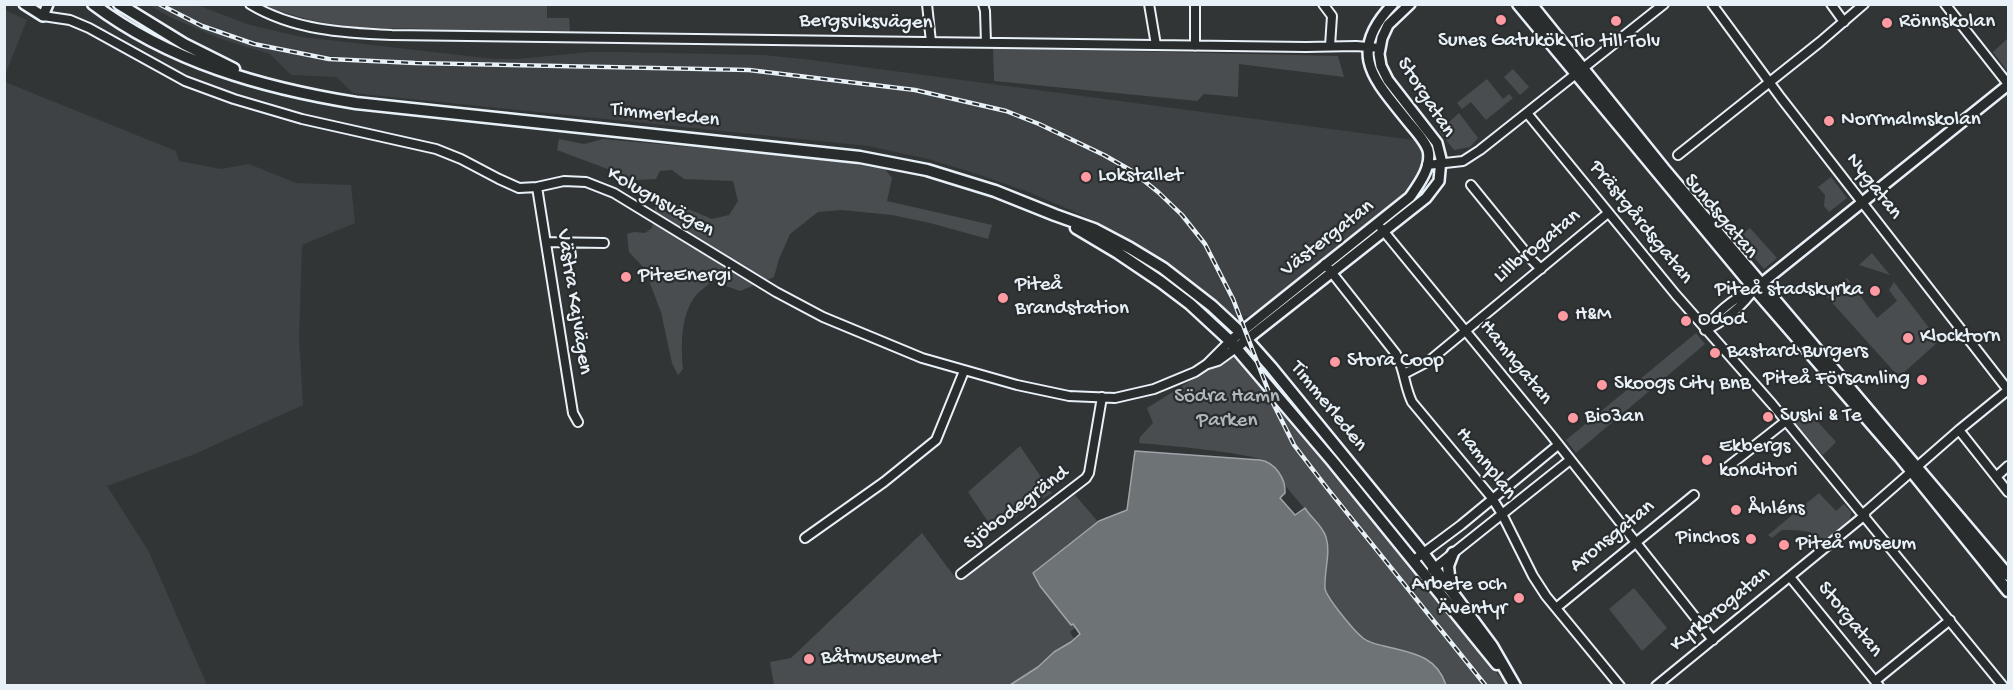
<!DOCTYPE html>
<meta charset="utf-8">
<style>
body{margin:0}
#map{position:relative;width:2013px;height:690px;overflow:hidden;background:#323536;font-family:"Gochi Hand",sans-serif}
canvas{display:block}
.frame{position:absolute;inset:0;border:6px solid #e8f1f8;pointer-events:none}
</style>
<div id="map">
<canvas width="2013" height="690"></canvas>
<div class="frame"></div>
</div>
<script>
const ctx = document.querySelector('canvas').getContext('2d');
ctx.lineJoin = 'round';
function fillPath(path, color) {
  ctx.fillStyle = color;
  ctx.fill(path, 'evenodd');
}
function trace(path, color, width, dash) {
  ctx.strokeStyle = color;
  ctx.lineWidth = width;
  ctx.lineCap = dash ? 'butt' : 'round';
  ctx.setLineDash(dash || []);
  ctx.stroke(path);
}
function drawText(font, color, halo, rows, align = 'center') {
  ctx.font = font + ' "Gochi Hand",sans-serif';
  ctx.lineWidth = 4.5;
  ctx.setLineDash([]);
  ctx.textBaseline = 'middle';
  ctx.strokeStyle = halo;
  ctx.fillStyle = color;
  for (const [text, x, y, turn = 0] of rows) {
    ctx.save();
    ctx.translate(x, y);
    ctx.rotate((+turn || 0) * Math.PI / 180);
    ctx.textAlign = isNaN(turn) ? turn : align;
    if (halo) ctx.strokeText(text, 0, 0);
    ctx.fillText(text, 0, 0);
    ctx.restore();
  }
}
fillPath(new Path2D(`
 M 149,5 L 197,5 L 250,25 L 302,37 L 495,59 L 517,59 L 591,52 L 614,52 L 764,55 L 811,60 L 1421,141 L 1424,166 L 1419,181 L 1408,191 L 1263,306 L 1249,316 L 1237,317 L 1228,315 L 1159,257 L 1127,238 L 1071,210 L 1026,191 L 971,172 L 928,159 L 868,146 L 353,93 L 336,77 L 291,75 L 270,54 L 221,39 L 170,17 Z
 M 5,10 L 27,20 L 5,75 Z
 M 5,82 L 176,151 L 179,161 L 221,169 L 249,164 L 296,183 L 351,185 L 355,223 L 302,245 L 299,338 L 303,405 L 195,454 L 107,486 L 149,552 L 207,685 L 5,685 Z`), '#3f4244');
fillPath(new Path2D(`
 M 265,5 L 547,5 L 547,18 L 569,18 L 570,31 C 524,32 478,31 432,29 C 370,28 325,30 265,5 Z
 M 2008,38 L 2008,72 L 1993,52 Z
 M 993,48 L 1338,56 L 1344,77 L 1239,64 L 1238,97 L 1204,94 L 1197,101 L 994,81 Z
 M 1513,69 L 1529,87 L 1520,95 L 1504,77 Z
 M 1487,79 L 1503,99 L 1509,94 L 1513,98 L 1486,120 L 1471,102 L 1462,109 L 1457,103 Z
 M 1459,113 L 1478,138 L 1470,147 L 1454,150 L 1439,131 Z
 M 559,139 L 584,144 L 603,139 L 822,159 L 885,169 L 892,178 L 887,201 L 992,225 L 988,239 L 930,223 L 892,215 L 842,210 L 818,212 L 790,234 L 779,259 L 774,277 L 740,291 L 712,281 C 707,286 701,290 697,294 C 680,315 681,344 683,369 L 678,375 L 672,363 L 661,312 L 644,268 L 629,252 L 627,234 L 634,232 L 645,233 L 652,228 L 657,196 L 712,219 L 729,215 L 738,201 L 733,181 L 684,179 L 672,170 L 660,171 L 656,179 L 637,180 L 557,150 Z
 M 1831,177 L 1847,198 L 1829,212 L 1824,206 L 1825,195 L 1818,187 Z
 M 1750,228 L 1777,258 L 1764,269 L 1737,238 Z
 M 1872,253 L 1890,275 L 1859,265 Z
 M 1847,278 L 1877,318 L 1897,301 L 1889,290 L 1894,282 L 1939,341 L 1899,377 L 1827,297 Z
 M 1696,333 L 1705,344 L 1576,453 L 1566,440 Z
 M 1232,355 L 1241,362 L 1329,464 L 1457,626 L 1507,685 L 1445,685 C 1433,642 1390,659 1362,638 C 1347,626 1336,606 1325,591 L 1327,549 L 1323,531 L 1284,484 C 1281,476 1277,469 1272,464 C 1260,453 1160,445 1139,443 L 1140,437 L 1153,423 L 1147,408 Z
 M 1808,411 L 1836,442 L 1823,455 L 1794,423 Z
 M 1020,446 L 1052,493 L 1042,499 L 1027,503 L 1014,519 L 993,529 L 968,492 Z
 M 1819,493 L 1836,511 L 1844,504 L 1851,512 L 1850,519 L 1824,543 C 1814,528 1797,531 1782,530 L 1772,538 L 1768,535 Z
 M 1075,495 L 1100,524 L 1078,626 L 1070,632 L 1075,640 L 1054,652 L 1038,667 L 1010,685 L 774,685 L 770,662 L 791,658 L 922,533 L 954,576 L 1043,507 L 1049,514 Z
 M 1634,588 L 1667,628 L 1642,651 L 1609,609 Z`), '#494d4f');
const water = new Path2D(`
 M 1135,451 L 1260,460 C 1275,462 1286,479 1285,493 L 1280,498 L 1295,515 L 1305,508 C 1311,518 1322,525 1326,537 C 1331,553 1324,571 1325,588 C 1325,596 1355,632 1363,638 C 1369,643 1376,644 1384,646 C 1412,653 1436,655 1446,685 L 1010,685 L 1038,667 L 1054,652 L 1071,642 L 1080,634 L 1073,624 L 1071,625 L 1040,586 L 1033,573 L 1099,521 L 1127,510 Z`);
fillPath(water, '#6e7376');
trace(water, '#9fa5aa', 1.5);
const minor = new Path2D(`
 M 250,4 C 293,30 343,33 392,35 L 1306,47 L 1356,46 L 1380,48
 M 927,4 L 931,42
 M 983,4 L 985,11 L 986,43
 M 1149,4 L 1156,45
 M 1323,4 L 1332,16 L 1330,46
 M 1712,4 L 1781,98 L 2008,390
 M 1831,4 L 1844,22
 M 1945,4 L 2008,84
 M 43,16 L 70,20 L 89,28 L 185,81 L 234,99 L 302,119 L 436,149 L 461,159 L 499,179 L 519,188 L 537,187 L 564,181 L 586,182 L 614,193 L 776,292 L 823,317 L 922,358 L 1017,385 L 1069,396 L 1115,398 L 1154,389 L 1195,372 L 1207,364 L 1230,341
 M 1195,46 L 1195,4
 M 1527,113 L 1676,295 L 1772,404 L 2003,686
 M 1678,155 L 1820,42 L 1864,4
 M 1427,165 L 1463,161 L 1480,150 L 1664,4
 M 1471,185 L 1532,260 L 1541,269
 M 537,187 L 573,413 L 578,422
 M 1381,228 L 1551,435 L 1713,640
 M 546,242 L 604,243
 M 569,242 L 571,256
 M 1325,264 L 1396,354 C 1405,371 1404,385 1412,402 L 1492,498 L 1502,514 L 1533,576 L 1546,596 L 1620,686
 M 1705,330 C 1716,311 1737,297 1756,287
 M 1705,330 C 1722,323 1744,305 1754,289
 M 1208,364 L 1218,361 L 1236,348
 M 1404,374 L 1429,361 L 1608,213
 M 1959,430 L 2008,492
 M 1725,469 L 1786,421
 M 1996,477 L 2008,466
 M 1863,514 L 1959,430 L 2008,390
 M 805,538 L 884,482 L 936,440 L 964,371
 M 1414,560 L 1461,525 L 1558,445
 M 1432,570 L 1570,460
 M 961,574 L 1086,478 L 1089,473 L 1102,397
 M 1790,577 L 1879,686
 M 1556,608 L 1694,495
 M 1875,681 L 1950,620
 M 1656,686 L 1865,515`);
const tertiary = new Path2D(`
 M 24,4 L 43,16 L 48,4
 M 1762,283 L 2008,85
 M 1230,341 L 1410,197 C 1419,184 1432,167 1428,150 C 1425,141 1415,130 1409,123 C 1375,80 1345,54 1393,4
 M 1236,348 L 1426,198 L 1439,181 L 1441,159 L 1437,143 L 1388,80 L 1381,66 L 1379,54 L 1382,38 L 1388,25 L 1410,4`);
const secondary = new Path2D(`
 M 93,4 C 170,62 263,88 356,103 L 860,157 L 927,170 L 995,191 L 1055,215 L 1094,229 L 1130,248 L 1163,268 L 1212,306 L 1240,332 L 1271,367 L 1423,553 L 1492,646 L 1515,686
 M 119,4 L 184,44 L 234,69
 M 1518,4 L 1757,292 L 1900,457 L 2008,591
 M 1531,4 L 1664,169 L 2008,575
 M 1076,228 L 1118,253 L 1161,282 L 1190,304 L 1230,341 L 1333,462 L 1497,664
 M 1450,585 L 1448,566 L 1453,553`);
trace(minor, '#e8f1f8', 12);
trace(tertiary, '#e8f1f8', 14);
trace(secondary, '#e8f1f8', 15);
trace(minor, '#2a2d2e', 8);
trace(tertiary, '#2a2d2e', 9);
trace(secondary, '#2a2d2e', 10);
const rail = new Path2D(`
 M 159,4 L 202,26 L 254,44 L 329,59 L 415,63 L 749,70 L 915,90 L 1006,111 L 1039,124 L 1104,155 L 1132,171 L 1158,192 L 1182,215 L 1205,244 L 1233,299 L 1273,403 L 1294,445 L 1327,488 L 1486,686`);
trace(rail, '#e8f1f8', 4.5);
trace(rail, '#2a2d2e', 2, [7]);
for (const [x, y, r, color] of [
 [1501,20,6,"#ff9aa2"],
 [1616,21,6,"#ff9aa2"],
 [1887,23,6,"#ff9aa2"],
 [1829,121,6,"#ff9aa2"],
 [1086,177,6,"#ff9aa2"],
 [626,277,6,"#ff9aa2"],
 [1875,291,6,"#ff9aa2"],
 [1003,298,6,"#ff9aa2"],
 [1563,316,6,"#ff9aa2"],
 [1686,321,6,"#ff9aa2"],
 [1908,338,6,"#ff9aa2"],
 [1715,353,6,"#ff9aa2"],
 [1335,362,6,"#ff9aa2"],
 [1922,380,6,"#ff9aa2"],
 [1602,385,6,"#ff9aa2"],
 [1768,417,6,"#ff9aa2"],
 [1573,418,6,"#ff9aa2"],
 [1707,460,6,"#ff9aa2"],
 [1736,510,6,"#ff9aa2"],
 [1751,539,6,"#ff9aa2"],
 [1784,545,6,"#ff9aa2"],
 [1519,598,6,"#ff9aa2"],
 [809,659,6,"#ff9aa2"]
]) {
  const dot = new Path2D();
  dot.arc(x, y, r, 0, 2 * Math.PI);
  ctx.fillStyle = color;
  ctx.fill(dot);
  trace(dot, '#2a2d2e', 2);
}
drawText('21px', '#e8f1f8', '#2a2d2e', [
 ["Bergsviksvägen",866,23,1],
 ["Storgatan",1425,98,57],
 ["Timmerleden",665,116,6],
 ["Nygatan",1873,187,52],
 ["Kolugnsvägen",660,203,30],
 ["Sundsgatan",1720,217,50],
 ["Prästgårdsgatan",1640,223,51],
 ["Västergatan",1328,239,-38],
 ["Lillbrogatan",1538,247,-39],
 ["Västra Kajvägen",573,302,81],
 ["Hamngatan",1515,363,51],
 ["Timmerleden",1328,407,51],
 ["Hamnplan",1485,464,52],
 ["Sjöbodegränd",1017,509,-37],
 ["Aronsgatan",1613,537,-39],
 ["Kyrkbrogatan",1721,610,-39],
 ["Storgatan",1849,620,51]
]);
drawText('21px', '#e8f1f8', '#2a2d2e', [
 ["Rönnskolan",1899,23],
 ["Sunes Gatukök",1501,42,"center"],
 ["Tio till Tolv",1616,43,"center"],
 ["Norrmalmskolan",1841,121],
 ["Lokstallet",1098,177],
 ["PiteEnergi",638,277],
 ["Piteå",1015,286],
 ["Brandstation",1015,310],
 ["Piteå stadskyrka",1863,291,"right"],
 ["H&M",1575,316],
 ["Odod",1698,321],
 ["Klocktorn",1920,338],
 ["Bastard Burgers",1727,353],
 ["Stora Coop",1347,362],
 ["Piteå Församling",1910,380,"right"],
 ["Skoogs City BnB",1614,385],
 ["Sushi & Te",1780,417],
 ["Bio3an",1585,418],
 ["Ekbergs",1719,448],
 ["konditori",1719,472],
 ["Åhléns",1748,510],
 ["Pinchos",1739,539,"right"],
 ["Piteå museum",1796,545],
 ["Arbete och",1507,586,"right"],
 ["Äventyr",1507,610,"right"],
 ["Båtmuseumet",821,659]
], 'left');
drawText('21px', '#b0b8bd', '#2a2d2e', [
 ["Södra Hamn",1227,398],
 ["Parken",1227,422]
]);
</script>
